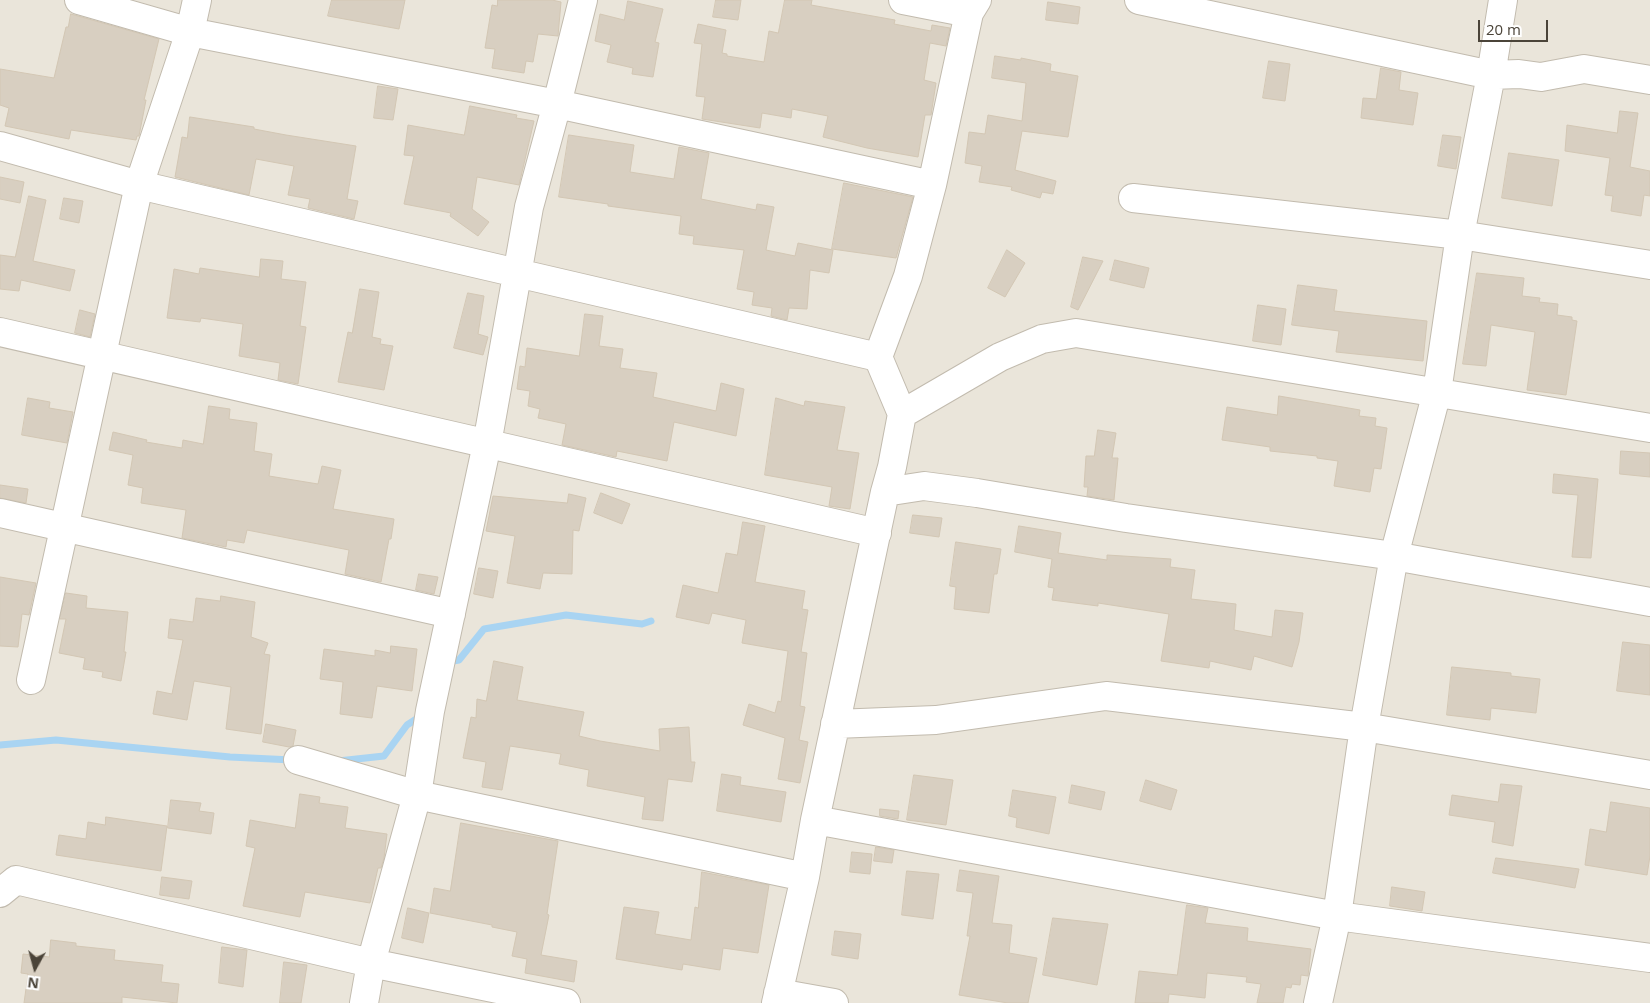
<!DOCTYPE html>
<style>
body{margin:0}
#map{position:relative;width:1650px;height:1003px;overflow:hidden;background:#f6f3ec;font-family:"Open Sans",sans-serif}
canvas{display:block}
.north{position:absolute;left:10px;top:943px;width:50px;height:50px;-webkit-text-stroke:4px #fff;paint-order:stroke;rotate:187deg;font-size:14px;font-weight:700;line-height:20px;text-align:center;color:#4b4439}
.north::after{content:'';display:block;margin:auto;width:18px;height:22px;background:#4b4439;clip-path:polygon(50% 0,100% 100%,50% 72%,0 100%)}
.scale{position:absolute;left:1478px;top:20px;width:70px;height:22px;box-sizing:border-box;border:2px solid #4b4439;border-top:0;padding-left:6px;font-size:15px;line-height:18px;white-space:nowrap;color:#4b4439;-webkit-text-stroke:4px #fff;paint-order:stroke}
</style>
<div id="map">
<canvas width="1650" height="1003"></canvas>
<div class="north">N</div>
<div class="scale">20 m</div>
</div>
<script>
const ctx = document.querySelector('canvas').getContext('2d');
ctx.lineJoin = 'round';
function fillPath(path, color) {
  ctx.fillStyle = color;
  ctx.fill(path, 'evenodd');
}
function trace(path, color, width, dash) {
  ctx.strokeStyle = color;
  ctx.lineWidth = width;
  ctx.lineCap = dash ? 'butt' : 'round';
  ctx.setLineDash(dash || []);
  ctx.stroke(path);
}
fillPath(new Path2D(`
 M 0,0 L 1650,0 L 1650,1003 L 0,1003 Z`), '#eae5da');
trace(new Path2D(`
 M 447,662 L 459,660 L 484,629 L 566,615 L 642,624 L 651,621
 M 0,745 L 56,740 L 230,757 L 292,760
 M 338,761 L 384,756 L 407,725 L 421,716`), '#a9d4f2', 7);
const building = new Path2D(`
 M 332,0 L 405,0 L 399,29 L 328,16 Z
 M 498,0 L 552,0 L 561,2 L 558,36 L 538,34 L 533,62 L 526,61 L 524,73 L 492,68 L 495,49 L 485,48 L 492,5 L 497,6 Z
 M 716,0 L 741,0 L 738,20 L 713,17 Z
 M 785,0 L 812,0 L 811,5 L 895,20 L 894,24 L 931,31 L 932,25 L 950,28 L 946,46 L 930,43 L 924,80 L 936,83 L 931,115 L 925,115 L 918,157 L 867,148 L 823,137 L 828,116 L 792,109 L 791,118 L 762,113 L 760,128 L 702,119 L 705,97 L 696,96 L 702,44 L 694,43 L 698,24 L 726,30 L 722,53 L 727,54 L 727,56 L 764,62 L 769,31 L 778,33 Z
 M 628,1 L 663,9 L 655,42 L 659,43 L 653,77 L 632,74 L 633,68 L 607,62 L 611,45 L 595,41 L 600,14 L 624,20 Z
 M 1048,2 L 1080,7 L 1078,24 L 1046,20 Z
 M 71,14 L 159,39 L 144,100 L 146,100 L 139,136 L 137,136 L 136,140 L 71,130 L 69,139 L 5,126 L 9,108 L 0,105 L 0,69 L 54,78 L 66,27 L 68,27 Z
 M 995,56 L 1021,60 L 1021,58 L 1051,64 L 1050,71 L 1078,76 L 1068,137 L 1022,131 L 1015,170 L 1056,181 L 1053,194 L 1042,192 L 1040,198 L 1011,190 L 1012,187 L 979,182 L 982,166 L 965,163 L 969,132 L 985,134 L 988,115 L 1022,121 L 1026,83 L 992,78 Z
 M 1269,61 L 1290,64 L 1285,101 L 1263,98 Z
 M 1381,68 L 1401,72 L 1399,90 L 1418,93 L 1413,125 L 1361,118 L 1363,98 L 1376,99 Z
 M 378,86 L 398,89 L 393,120 L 374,118 Z
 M 470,106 L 517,115 L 516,118 L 534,121 L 519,185 L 477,177 L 472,209 L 489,222 L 478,236 L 450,216 L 451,213 L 404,204 L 414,156 L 404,155 L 408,125 L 464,135 Z
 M 1620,111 L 1638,113 L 1630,167 L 1650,171 L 1650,196 L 1644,195 L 1641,216 L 1611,211 L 1613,196 L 1605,195 L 1610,158 L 1565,151 L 1567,125 L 1617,133 Z
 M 190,117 L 254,127 L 254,129 L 286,135 L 356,146 L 347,199 L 358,201 L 354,219 L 308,208 L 310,199 L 288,195 L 294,166 L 256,159 L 249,195 L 175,177 L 182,137 L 187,138 Z
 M 569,135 L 634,145 L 630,172 L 674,179 L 679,147 L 709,153 L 701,199 L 756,210 L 757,204 L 774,207 L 766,250 L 795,256 L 798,243 L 833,250 L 829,273 L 810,270 L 807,309 L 789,308 L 787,320 L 771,316 L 772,308 L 752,305 L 754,292 L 737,289 L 744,250 L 693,244 L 694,236 L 679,234 L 681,216 L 608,206 L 608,204 L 559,197 Z
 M 1443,135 L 1461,137 L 1456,169 L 1438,166 Z
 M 1509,153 L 1559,160 L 1552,206 L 1502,198 Z
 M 0,177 L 24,182 L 20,203 L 0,199 Z
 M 844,183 L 913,197 L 896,258 L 832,249 Z
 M 29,196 L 46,200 L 33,261 L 75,270 L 70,291 L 21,280 L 19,291 L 0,289 L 0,255 L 15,257 Z
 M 64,198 L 83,201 L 79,223 L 60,219 Z
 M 1007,250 L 1025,263 L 1005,297 L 988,288 Z
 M 1083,257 L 1103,261 L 1078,310 L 1071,307 Z
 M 261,259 L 283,261 L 281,279 L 306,282 L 300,326 L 306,327 L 298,384 L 278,380 L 280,363 L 239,356 L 243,324 L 201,318 L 200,322 L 167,318 L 174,269 L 199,274 L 200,268 L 259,277 Z
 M 1115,260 L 1149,268 L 1144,288 L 1110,280 Z
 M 1477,273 L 1524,278 L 1522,296 L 1540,298 L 1539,302 L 1558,304 L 1557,315 L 1572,317 L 1572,320 L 1577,321 L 1566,395 L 1527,390 L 1535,332 L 1491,325 L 1486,366 L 1463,364 Z
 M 1298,285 L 1337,290 L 1334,311 L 1427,321 L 1423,361 L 1336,352 L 1339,331 L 1292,325 Z
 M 360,289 L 379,292 L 372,337 L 381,339 L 380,344 L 393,346 L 384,390 L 338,382 L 348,332 L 352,333 Z
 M 468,293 L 484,296 L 478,334 L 488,337 L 483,355 L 454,348 Z
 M 1258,305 L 1286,309 L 1281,345 L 1253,341 Z
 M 80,310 L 95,314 L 90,337 L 75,333 Z
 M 585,314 L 603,316 L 599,346 L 623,349 L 620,368 L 657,373 L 653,397 L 716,411 L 721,383 L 744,389 L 736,436 L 674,422 L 667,461 L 617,451 L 616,457 L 562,445 L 566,424 L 538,418 L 540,409 L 528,406 L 530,391 L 517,389 L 520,366 L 525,367 L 527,348 L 579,356 Z
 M 1279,396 L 1360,410 L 1359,416 L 1376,418 L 1375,426 L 1387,428 L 1381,469 L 1374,468 L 1370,492 L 1334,486 L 1338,461 L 1317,458 L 1317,456 L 1270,451 L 1270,447 L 1222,440 L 1227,407 L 1277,415 Z
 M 28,398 L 50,402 L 49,408 L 73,412 L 67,443 L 22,435 Z
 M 776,398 L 804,406 L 805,401 L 845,407 L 837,450 L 859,453 L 850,509 L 829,506 L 832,487 L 765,475 Z
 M 209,406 L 230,409 L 229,419 L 257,423 L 254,451 L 272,454 L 269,476 L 318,484 L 322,466 L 341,470 L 333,509 L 394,519 L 391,539 L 389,539 L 381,582 L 345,574 L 349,550 L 247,530 L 244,543 L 227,540 L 226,547 L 182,538 L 186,510 L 141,503 L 143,488 L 128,485 L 133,455 L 109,450 L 113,432 L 147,440 L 146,442 L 182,448 L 183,440 L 203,444 Z
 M 1098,430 L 1116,433 L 1112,458 L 1118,458 L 1114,500 L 1087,496 L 1088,487 L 1084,487 L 1086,456 L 1094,456 Z
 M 1621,451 L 1650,453 L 1650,477 L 1620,474 Z
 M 1554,474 L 1598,479 L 1591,558 L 1572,557 L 1578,495 L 1553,493 Z
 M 0,485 L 28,489 L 26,503 L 0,498 Z
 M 601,493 L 630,504 L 622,524 L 594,513 Z
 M 569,494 L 586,498 L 579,531 L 573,530 L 572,574 L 543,573 L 540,589 L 507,583 L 515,536 L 486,531 L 493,496 L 567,503 Z
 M 913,515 L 942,518 L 939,537 L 910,533 Z
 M 743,522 L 765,526 L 755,582 L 805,591 L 802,609 L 808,610 L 801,652 L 807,653 L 800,706 L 805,707 L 799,740 L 808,742 L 800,783 L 778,779 L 785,738 L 743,725 L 749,704 L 775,713 L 778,701 L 781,702 L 788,651 L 742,643 L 746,620 L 712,613 L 709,624 L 676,617 L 683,585 L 718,593 L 726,553 L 737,555 Z
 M 1019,526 L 1061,533 L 1058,553 L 1107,560 L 1107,555 L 1171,559 L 1170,567 L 1195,570 L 1191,599 L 1236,604 L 1234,630 L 1272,637 L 1275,610 L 1303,613 L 1299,642 L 1292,667 L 1254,656 L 1251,670 L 1210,661 L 1209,668 L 1161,661 L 1169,614 L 1098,603 L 1098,606 L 1052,600 L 1054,588 L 1048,587 L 1052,559 L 1015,552 Z
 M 956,542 L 1001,549 L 997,574 L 994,574 L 989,613 L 954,609 L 956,587 L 950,586 Z
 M 479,568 L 498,571 L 493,598 L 474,594 Z
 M 419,574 L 438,577 L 434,594 L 416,590 Z
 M 0,577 L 36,583 L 29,615 L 22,614 L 18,647 L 0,646 Z
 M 66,593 L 87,596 L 86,608 L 128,612 L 124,652 L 126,652 L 121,681 L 102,677 L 103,672 L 83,669 L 85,658 L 59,653 L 66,619 L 60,619 Z
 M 221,596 L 255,602 L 251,637 L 268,643 L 264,654 L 270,655 L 261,734 L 226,729 L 231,687 L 194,681 L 187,720 L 153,714 L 157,691 L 172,694 L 183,640 L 168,638 L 170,619 L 193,622 L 196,598 L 220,601 Z
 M 1623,642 L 1650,645 L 1650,695 L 1617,691 Z
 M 391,646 L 417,649 L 412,691 L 377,686 L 372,718 L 340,714 L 343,682 L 320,679 L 324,649 L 375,656 L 375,650 L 390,653 Z
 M 494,661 L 523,667 L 517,700 L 584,712 L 579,736 L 600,741 L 660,751 L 659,729 L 689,727 L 691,762 L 695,762 L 692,782 L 668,779 L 663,821 L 642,819 L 645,797 L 587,786 L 589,770 L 559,764 L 561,754 L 510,746 L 502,790 L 482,787 L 486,762 L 463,758 L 471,717 L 476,718 L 477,699 L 486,701 Z
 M 1452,667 L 1511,673 L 1511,676 L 1540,679 L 1536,713 L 1491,708 L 1490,720 L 1447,715 Z
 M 266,724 L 296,730 L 293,746 L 289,747 L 263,742 Z
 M 722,774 L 741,777 L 740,785 L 786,792 L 781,822 L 717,811 Z
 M 914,775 L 953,780 L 946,825 L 907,820 Z
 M 1146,780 L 1177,790 L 1171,810 L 1140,801 Z
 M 1501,784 L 1522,786 L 1513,846 L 1492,842 L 1495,822 L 1449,815 L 1452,795 L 1498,802 Z
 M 1072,785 L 1105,792 L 1101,810 L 1069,803 Z
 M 1013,790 L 1056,797 L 1049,834 L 1016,827 L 1017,818 L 1009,816 Z
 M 300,794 L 320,797 L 319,803 L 348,807 L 345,828 L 387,834 L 384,858 L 381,868 L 378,868 L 370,903 L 305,892 L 300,917 L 243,906 L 255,848 L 246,846 L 250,820 L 295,828 Z
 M 171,800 L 201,803 L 199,811 L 214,813 L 211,834 L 168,828 Z
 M 1611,802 L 1650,808 L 1650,856 L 1647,875 L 1585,865 L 1590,829 L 1606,832 Z
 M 880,809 L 899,811 L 898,819 L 880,816 Z
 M 106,817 L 167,826 L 161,871 L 56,855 L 59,835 L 86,839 L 88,822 L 105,825 Z
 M 461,823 L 558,841 L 547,914 L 549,915 L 541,955 L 577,961 L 574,982 L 525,973 L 527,959 L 512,956 L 517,932 L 492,927 L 492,925 L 430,913 L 434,888 L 450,891 Z
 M 876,847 L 894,850 L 892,863 L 874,861 Z
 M 852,852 L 872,854 L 870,874 L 850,872 Z
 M 1496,858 L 1579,869 L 1575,888 L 1493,873 Z
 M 960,870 L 999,876 L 992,923 L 1012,925 L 1009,953 L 1037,958 L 1028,1003 L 1008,1003 L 959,995 L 970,936 L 967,936 L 973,893 L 957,891 Z
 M 907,871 L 939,874 L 933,919 L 902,915 Z
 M 702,872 L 769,885 L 758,953 L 723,948 L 720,970 L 683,964 L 682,970 L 616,959 L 624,907 L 659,912 L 655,934 L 691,940 L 695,907 L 698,908 Z
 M 162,877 L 192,881 L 189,899 L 160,895 Z
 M 1392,887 L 1425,892 L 1422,911 L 1390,906 Z
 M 1187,905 L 1208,908 L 1205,923 L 1248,928 L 1247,941 L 1311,949 L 1308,976 L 1301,975 L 1300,985 L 1292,984 L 1291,988 L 1286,987 L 1283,1003 L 1257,1003 L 1261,984 L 1246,982 L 1247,977 L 1207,973 L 1205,998 L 1169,994 L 1168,1003 L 1135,1003 L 1139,971 L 1177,975 Z
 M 408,908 L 429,913 L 423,943 L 402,938 Z
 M 1053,918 L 1108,924 L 1097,985 L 1043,975 Z
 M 835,931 L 861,934 L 858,959 L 832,955 Z
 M 51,940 L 76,943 L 76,946 L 115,950 L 114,960 L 163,965 L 161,982 L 179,984 L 177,1003 L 122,997 L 122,1003 L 24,1003 L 28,974 L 21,973 L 23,954 L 49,957 Z
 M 222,947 L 247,950 L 243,987 L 219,983 Z
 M 284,962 L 307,965 L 301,1003 L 280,1003 Z`);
fillPath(building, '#d8cfc1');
trace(building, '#d3c7b4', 1);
const minor = new Path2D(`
 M 79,0 L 190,32 L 557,104 L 932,185
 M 903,0 L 969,13
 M 1139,0 L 1491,75 L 1519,74 L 1541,77 L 1584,69 L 1650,80
 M 0,146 L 139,185 L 878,357
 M 1133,198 L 1460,235 L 1650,265
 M 0,332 L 877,533
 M 902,414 L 1000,357 L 1042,339 L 1076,333 L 1650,428
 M 885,492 L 924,486 L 977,493 L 1126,518 L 1394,556 L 1650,602
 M 0,513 L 451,614
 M 31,680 L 139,185 L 190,32 L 197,0
 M 835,724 L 936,720 L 1106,696 L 1364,727 L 1650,775
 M 298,760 L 417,795 L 805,877
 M 815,820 L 1337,916 L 1650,958
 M 0,893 L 16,880 L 371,963 L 566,1003
 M 778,993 L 834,1003
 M 364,1003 L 371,963 L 417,795 L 430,711 L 487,444 L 529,207 L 557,104 L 583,0
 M 776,1003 L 805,877 L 815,820 L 885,492 L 892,467 L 902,414 L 878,357 L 908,276 L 932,185 L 969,13 L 977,0
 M 1318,1003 L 1337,916 L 1364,727 L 1394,556 L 1437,392 L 1460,235 L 1491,75 L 1503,0`);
trace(minor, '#c2bbae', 30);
trace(minor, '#fff', 28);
</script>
